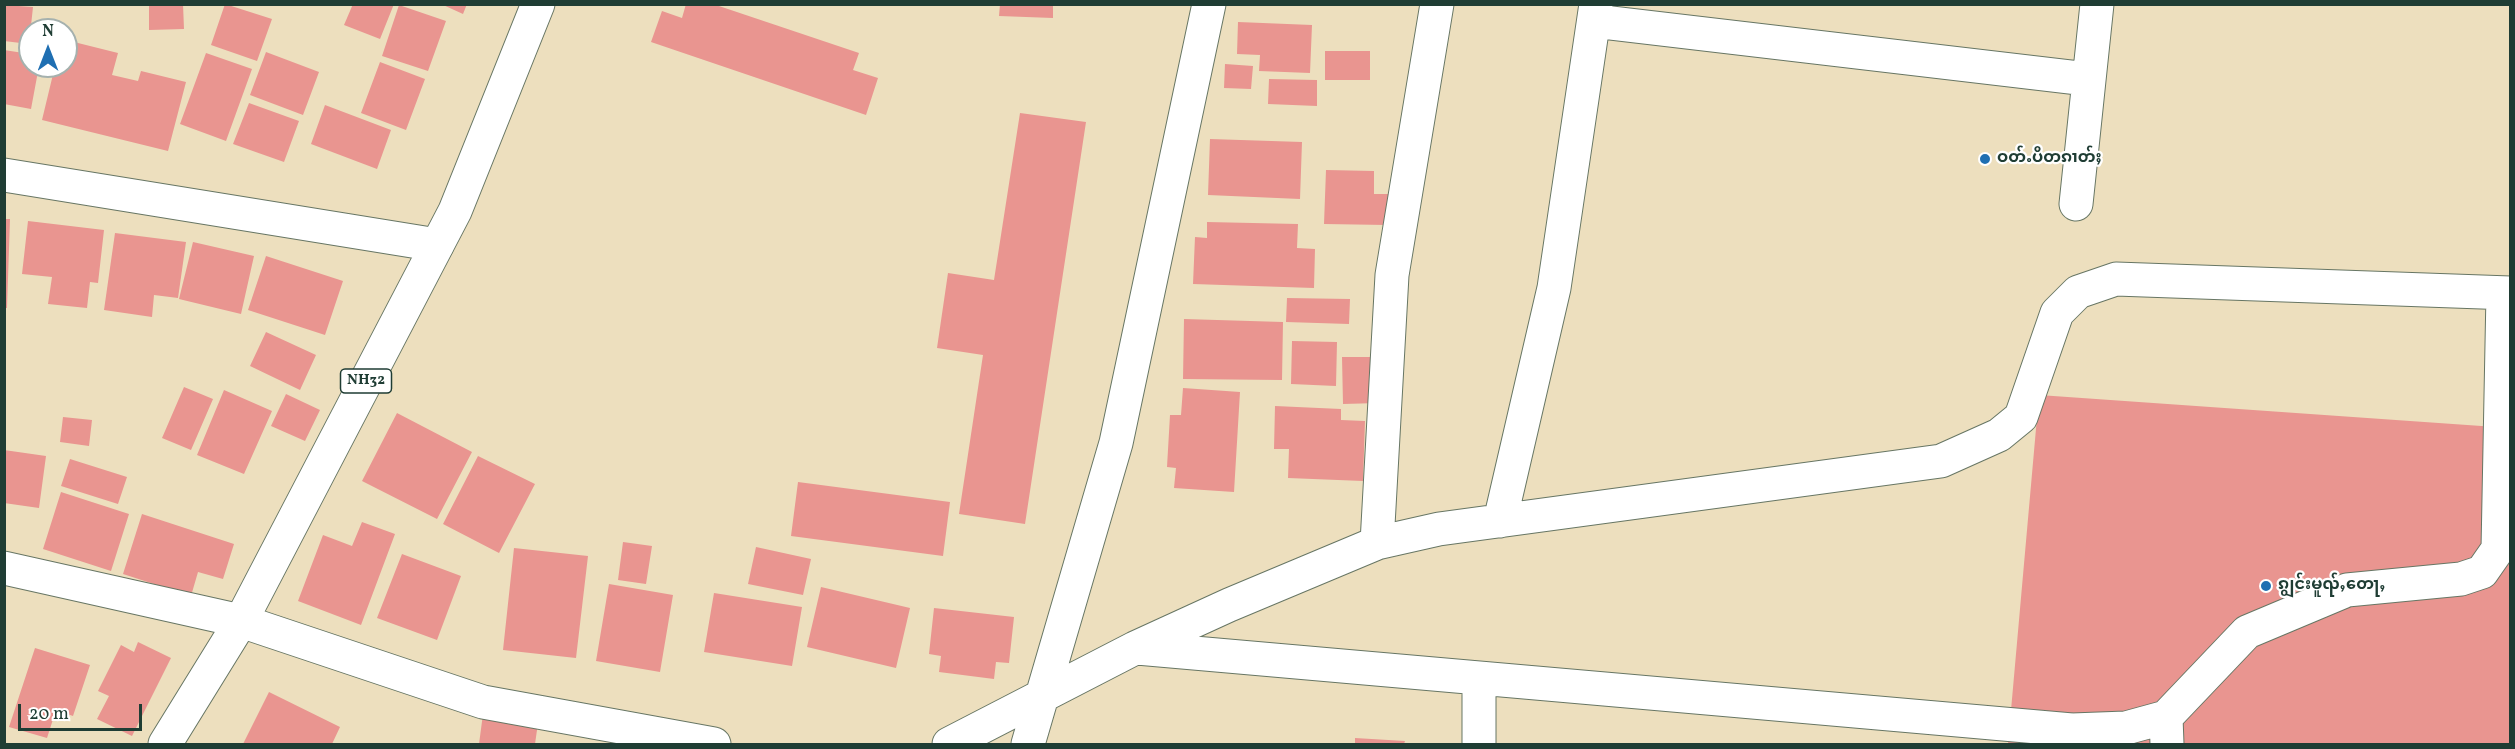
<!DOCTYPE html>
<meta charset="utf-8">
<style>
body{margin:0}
#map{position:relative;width:2515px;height:749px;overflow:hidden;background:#eddfbe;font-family:Vollkorn,serif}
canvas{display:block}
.frame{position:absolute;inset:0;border:6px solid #1f3d34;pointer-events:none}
.north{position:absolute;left:18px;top:18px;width:60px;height:60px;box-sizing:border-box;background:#fff;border:2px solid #a5b1ae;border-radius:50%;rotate:0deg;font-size:16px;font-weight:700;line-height:24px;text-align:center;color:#1f3d34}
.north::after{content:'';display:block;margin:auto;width:21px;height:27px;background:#1f6fb2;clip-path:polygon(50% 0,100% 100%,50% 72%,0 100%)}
.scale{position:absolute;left:18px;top:704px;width:124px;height:27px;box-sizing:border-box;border:3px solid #1f3d34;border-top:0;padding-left:8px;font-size:18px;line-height:21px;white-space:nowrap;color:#1f3d34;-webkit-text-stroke:4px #fff;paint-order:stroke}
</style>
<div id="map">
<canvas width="2515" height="749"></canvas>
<div class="frame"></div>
<div class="north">N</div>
<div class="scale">20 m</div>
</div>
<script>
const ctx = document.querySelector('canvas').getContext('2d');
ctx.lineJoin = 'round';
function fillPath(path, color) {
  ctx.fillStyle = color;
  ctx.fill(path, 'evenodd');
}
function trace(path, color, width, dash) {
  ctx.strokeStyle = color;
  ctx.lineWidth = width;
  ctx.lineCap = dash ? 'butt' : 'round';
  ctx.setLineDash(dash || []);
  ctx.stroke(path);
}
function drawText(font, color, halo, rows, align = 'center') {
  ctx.font = font + ' Vollkorn,"Noto Sans Myanmar",serif';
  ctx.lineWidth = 4.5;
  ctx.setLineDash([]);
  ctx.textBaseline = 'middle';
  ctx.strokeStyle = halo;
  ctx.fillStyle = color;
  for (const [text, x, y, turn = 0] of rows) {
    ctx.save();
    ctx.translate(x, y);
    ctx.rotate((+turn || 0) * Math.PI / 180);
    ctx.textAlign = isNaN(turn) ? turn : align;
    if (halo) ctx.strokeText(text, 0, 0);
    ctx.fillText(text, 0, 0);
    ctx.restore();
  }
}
fillPath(new Path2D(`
 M 149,4 L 183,4 L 184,29 L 149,30 Z
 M 225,4 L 272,19 L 257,61 L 211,45 Z
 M 353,4 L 394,4 L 380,39 L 344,25 Z
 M 441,4 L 467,4 L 463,14 Z
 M 686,4 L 713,4 L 859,53 L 853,70 L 878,78 L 866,115 L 651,42 L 662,11 L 682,18 Z
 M 1000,4 L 1053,4 L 1053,18 L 999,16 Z
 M 4,5 L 33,7 L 29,44 L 4,41 Z
 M 399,5 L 446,21 L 428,71 L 382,56 Z
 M 1238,22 L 1312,25 L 1310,73 L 1259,71 L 1260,55 L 1237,54 Z
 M 66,40 L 118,53 L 112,75 L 138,81 L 141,71 L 186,82 L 168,151 L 42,120 L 55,66 L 66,66 Z
 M 4,50 L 30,54 L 30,66 L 39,66 L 31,109 L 4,104 Z
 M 1325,51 L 1370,51 L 1370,80 L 1325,80 Z
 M 266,52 L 319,72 L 303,115 L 250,95 Z
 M 206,53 L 252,69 L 226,141 L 180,124 Z
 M 380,62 L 425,79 L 406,130 L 361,113 Z
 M 1225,64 L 1253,66 L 1251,89 L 1224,88 Z
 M 1269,79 L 1317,80 L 1317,106 L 1268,104 Z
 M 249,103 L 299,121 L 284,162 L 233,144 Z
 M 325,105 L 391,130 L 377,169 L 311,144 Z
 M 1020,113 L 1086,122 L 1025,524 L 959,514 L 983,355 L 937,348 L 948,273 L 994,280 Z
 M 1210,139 L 1302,142 L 1300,199 L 1208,195 Z
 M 1326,170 L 1374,171 L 1374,194 L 1388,194 L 1387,225 L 1324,224 Z
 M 4,219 L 10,219 L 7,308 L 4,308 Z
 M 28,221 L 104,230 L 98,283 L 90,282 L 87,308 L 48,304 L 52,277 L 22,274 Z
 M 1207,222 L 1298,224 L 1297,248 L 1315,249 L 1314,288 L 1193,284 L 1195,237 L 1207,238 Z
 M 115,233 L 186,242 L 178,298 L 154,295 L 152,317 L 104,310 Z
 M 193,242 L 254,256 L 241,314 L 179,299 Z
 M 266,256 L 343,281 L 325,335 L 248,310 Z
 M 1287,298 L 1350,299 L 1349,324 L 1286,322 Z
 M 1184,319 L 1283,322 L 1282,380 L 1183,379 Z
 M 266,332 L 316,355 L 300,390 L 250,366 Z
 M 1292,341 L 1337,342 L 1336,386 L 1291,384 Z
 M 1342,357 L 1378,357 L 1379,403 L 1343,404 Z
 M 184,387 L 213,399 L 191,450 L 162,438 Z
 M 1183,388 L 1240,392 L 1234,492 L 1174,488 L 1176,468 L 1167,467 L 1170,415 L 1181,415 Z
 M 224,390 L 272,411 L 244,474 L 197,455 Z
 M 286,394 L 320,410 L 305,441 L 271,426 Z
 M 2039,395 L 2510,428 L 2510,744 L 2008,744 Z
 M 1275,406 L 1341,409 L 1341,420 L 1365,421 L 1363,481 L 1288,478 L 1289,449 L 1274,449 Z
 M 397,413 L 472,452 L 437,519 L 362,481 Z
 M 63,417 L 92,420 L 89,446 L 60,442 Z
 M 4,450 L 46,456 L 39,508 L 4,503 Z
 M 478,456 L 535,484 L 499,553 L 443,524 Z
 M 70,459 L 127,477 L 118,504 L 61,486 Z
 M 798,482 L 950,502 L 943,556 L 791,536 Z
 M 61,492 L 129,514 L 111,571 L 43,549 Z
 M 142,514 L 234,544 L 223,579 L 198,572 L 191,596 L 123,574 Z
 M 362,522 L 395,534 L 361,625 L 298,601 L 323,535 L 352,546 Z
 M 623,542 L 652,546 L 646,584 L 618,580 Z
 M 756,547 L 811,559 L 803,595 L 748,584 Z
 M 514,548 L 588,556 L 576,658 L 503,650 Z
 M 402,554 L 461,576 L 437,640 L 377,618 Z
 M 609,584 L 673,595 L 660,672 L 596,661 Z
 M 821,587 L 910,608 L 896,668 L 807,647 Z
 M 714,593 L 802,607 L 792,666 L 704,652 Z
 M 934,608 L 1014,617 L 1009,663 L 996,662 L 994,679 L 939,672 L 941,656 L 929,654 Z
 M 138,642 L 171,658 L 132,736 L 97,719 L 109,696 L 98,691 L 121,645 L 134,652 Z
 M 35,648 L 90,665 L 73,716 L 56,710 L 47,738 L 9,727 Z
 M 269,692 L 340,727 L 332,744 L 243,744 Z
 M 483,714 L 538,723 L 535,744 L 479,744 Z
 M 1355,738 L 1405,741 L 1404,744 L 1355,744 Z`), '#e99590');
const minor = new Path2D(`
 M 1594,21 L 2087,79
 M 4,175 L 437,245
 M 2076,204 L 2097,4
 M 1500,521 L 1554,288 L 1596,4
 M 1377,543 L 1392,275 L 1437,4
 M 4,568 L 241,621 L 483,702 L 714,744
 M 1137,648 L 2072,730 L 2126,728 L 2166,717 L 2247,632 L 2347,590 L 2461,579 L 2482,572 L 2498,549 L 2503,293
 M 1479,678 L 1479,744
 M 2166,717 L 2167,744
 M 949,744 L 1135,648 L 1229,605 L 1377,543 L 1439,529 L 1941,461 L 1999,435 L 2021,417 L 2057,313 L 2078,292 L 2116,279 L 2510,293
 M 1028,744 L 1116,443 L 1209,4`);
const highway = new Path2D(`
 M 165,744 L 241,621 L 455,211 L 538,4`);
trace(minor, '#677664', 35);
trace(highway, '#677664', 35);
trace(minor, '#fff', 33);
trace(highway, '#fff', 33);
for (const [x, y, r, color] of [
 [1985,159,6,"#1f6fb2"],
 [2266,586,6,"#1f6fb2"]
]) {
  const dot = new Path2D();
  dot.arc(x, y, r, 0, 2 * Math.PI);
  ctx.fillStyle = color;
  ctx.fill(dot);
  trace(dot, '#fff', 2);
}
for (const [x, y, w] of [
 [366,381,51]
]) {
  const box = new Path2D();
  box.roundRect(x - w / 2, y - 12, w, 24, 4.5);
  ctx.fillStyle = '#fff';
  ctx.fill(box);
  trace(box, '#1f3d34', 1.5);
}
drawText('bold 15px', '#1f3d34', null, [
 ["NH32",366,381]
]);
drawText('bold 16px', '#1f3d34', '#fff', [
 ["ဝတ်ႉပိတၵၢတ်ႈ",1997,159],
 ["ၵျွင်းမူၺ်ႇတေႃႇ",2278,586]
], 'left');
</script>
